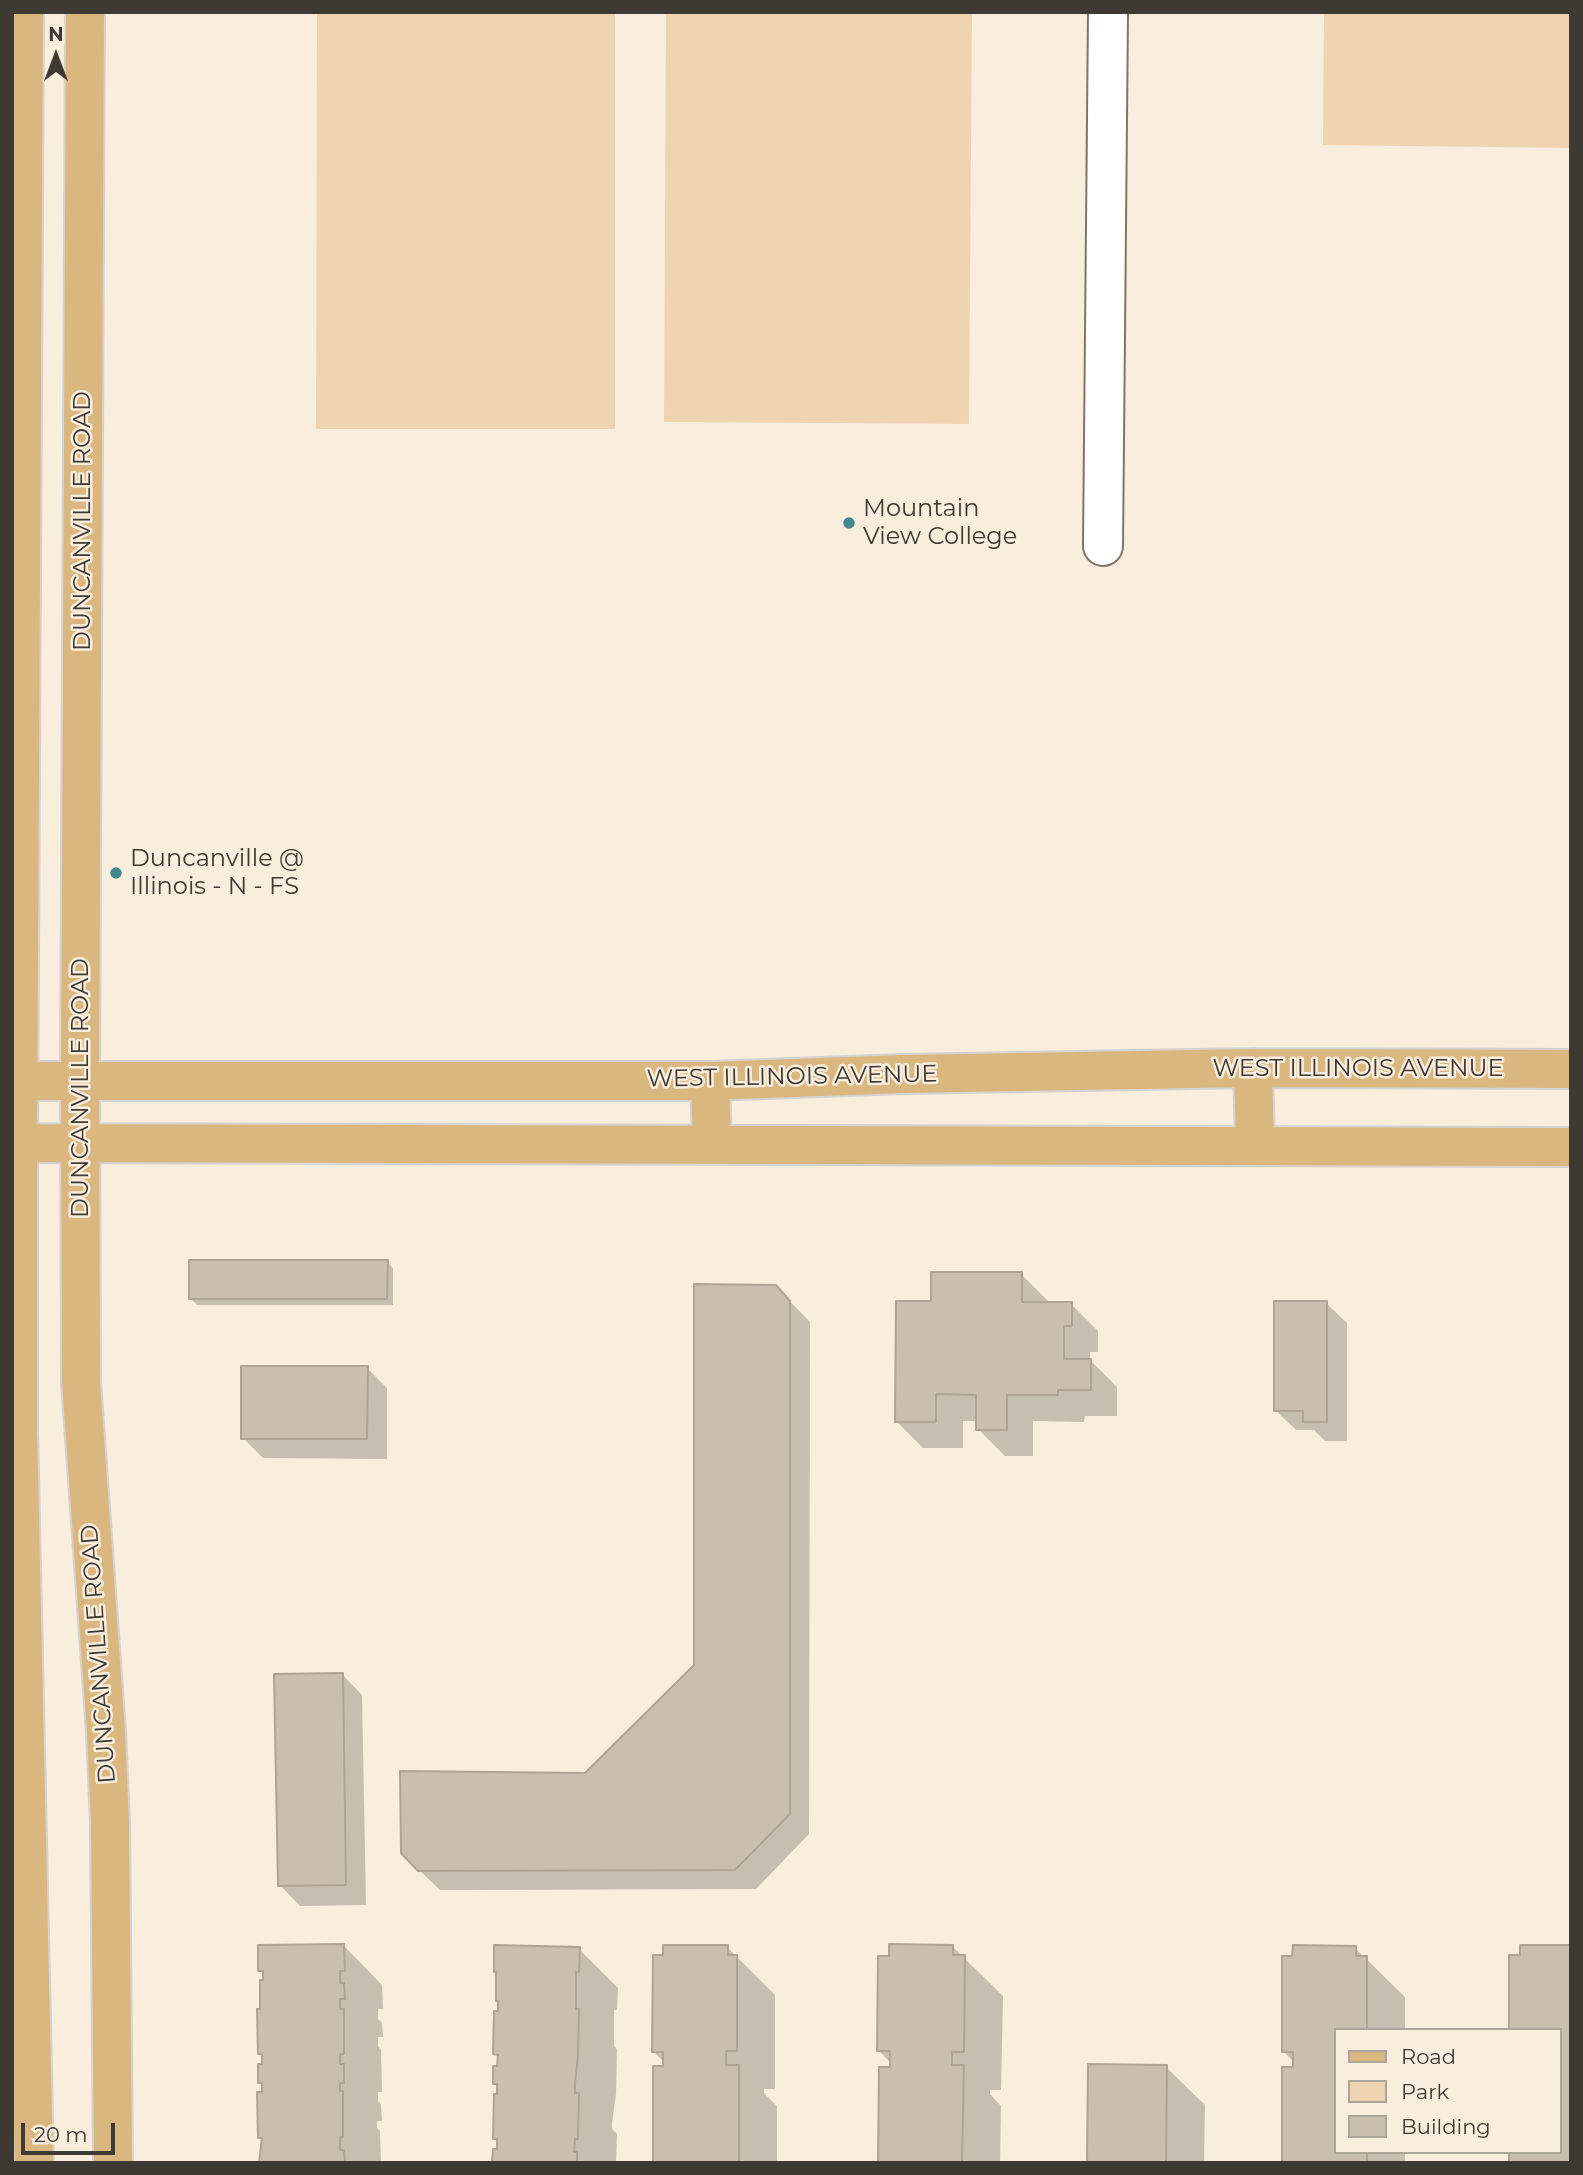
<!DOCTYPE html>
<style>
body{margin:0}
#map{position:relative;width:1583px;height:2175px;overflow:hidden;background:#f9edde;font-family:Montserrat,sans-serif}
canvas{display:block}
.frame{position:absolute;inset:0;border:14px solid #3e3933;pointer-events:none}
.legend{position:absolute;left:1334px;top:2028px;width:228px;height:126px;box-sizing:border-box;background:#f9edde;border:2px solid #aea59a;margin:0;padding:9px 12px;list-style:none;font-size:21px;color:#3e3933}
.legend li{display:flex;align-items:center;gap:14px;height:35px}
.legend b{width:35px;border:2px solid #aea59a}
.north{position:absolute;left:21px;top:21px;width:70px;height:70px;-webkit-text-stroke:5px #f9edde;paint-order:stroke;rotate:0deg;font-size:19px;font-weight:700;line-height:28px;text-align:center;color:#3e3933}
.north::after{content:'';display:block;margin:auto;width:24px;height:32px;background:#3e3933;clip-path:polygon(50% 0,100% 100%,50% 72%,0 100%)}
.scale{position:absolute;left:21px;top:2123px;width:94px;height:32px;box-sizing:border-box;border:4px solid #3e3933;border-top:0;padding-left:9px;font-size:21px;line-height:24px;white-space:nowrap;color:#3e3933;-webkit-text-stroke:5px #f9edde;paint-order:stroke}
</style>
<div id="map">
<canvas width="1583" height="2175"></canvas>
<div class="frame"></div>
<ul class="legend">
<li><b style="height:9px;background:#dab77f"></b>Road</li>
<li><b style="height:19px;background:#efd4b2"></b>Park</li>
<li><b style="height:19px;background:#cabeb0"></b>Building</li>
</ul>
<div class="north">N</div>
<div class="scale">20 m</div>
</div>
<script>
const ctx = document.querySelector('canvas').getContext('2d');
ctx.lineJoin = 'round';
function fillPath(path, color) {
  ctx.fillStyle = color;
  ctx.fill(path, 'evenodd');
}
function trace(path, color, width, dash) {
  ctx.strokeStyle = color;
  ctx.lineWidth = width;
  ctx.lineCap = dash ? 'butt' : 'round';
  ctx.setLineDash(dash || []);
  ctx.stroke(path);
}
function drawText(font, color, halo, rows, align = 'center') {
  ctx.font = font + ' Montserrat,sans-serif';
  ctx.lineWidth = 5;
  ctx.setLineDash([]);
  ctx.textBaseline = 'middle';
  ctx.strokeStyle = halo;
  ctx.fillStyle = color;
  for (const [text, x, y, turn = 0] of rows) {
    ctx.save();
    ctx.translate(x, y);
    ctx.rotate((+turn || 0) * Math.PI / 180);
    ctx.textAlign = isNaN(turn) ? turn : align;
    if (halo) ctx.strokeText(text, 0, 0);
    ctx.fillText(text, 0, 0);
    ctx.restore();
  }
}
fillPath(new Path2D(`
 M 317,12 L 615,12 L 615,429 L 316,429 Z
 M 666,12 L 972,12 L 969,424 L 664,422 Z
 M 1324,12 L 1571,12 L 1571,148 L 1323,145 Z`), '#efd4b2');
fillPath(new Path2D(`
 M 387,1262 L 393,1268 L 393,1305 L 197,1305 L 191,1299 Z
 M 1021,1274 L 1048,1301 L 1048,1304 L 1071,1304 L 1098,1331 L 1098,1352 L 1090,1352 L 1090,1360 L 1117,1387 L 1117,1416 L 1085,1416 L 1084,1422 L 1033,1421 L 1033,1456 L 1005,1456 L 978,1429 L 978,1421 L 963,1421 L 963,1448 L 923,1448 L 897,1422 L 933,1303 Z
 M 776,1287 L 810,1322 L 809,1834 L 756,1889 L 440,1890 L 419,1870 L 586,1774 L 696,1665 Z
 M 1326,1303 L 1347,1323 L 1347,1441 L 1325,1441 L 1314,1430 L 1296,1430 L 1275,1410 Z
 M 367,1368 L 387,1388 L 387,1459 L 263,1458 L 243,1438 Z
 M 342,1674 L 362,1695 L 366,1905 L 300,1906 L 280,1885 Z
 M 344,1946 L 382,1985 L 383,2009 L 378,2009 L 378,2019 L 382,2023 L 383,2037 L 378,2037 L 378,2046 L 381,2050 L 382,2092 L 378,2092 L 378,2101 L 381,2104 L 382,2121 L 377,2121 L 377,2128 L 380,2131 L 381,2163 L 261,2163 L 264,2141 L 260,2137 L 264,2086 L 260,2082 L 264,2066 L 264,2058 L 260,2054 L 265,1974 L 260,1970 Z
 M 727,1947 L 775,1995 L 775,2089 L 764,2089 L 764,2093 L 777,2106 L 777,2163 L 654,2163 L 665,2063 L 654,2052 Z
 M 953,1947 L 1003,1996 L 1001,2090 L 990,2090 L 990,2094 L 1001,2106 L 1000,2163 L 879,2163 L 892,2064 L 879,2051 Z
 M 1355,1948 L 1405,1997 L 1405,2030 L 1336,2030 L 1336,2152 L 1405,2152 L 1405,2163 L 1284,2163 L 1294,2062 L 1284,2052 Z
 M 579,1949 L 618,1988 L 617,2010 L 614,2010 L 614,2046 L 617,2049 L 616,2094 L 612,2123 L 612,2129 L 617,2134 L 616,2163 L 494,2163 L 499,2151 L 499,2142 L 495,2138 L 499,2087 L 495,2083 L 500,2058 L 495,2054 Z
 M 1166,2067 L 1205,2105 L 1204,2163 L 1089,2163 Z`), '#0003');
const building = new Path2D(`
 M 189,1260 L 388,1260 L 387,1299 L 189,1299 Z
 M 931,1272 L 1022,1272 L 1022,1302 L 1072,1302 L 1072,1326 L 1064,1326 L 1064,1359 L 1091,1359 L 1091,1390 L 1058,1390 L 1058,1395 L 1007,1395 L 1007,1430 L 976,1430 L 976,1395 L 936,1394 L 936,1422 L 895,1422 L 896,1301 L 931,1301 Z
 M 694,1284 L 776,1285 L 790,1301 L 790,1814 L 735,1870 L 418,1871 L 401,1853 L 400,1771 L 585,1773 L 694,1665 Z
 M 1274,1301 L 1327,1301 L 1327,1422 L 1303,1422 L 1303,1411 L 1274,1411 Z
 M 241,1366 L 368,1366 L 367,1439 L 241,1439 Z
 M 343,1673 L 346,1885 L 278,1886 L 274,1674 Z
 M 344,1944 L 345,1971 L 340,1971 L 340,1983 L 344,1983 L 345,1999 L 340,1999 L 340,2009 L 344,2009 L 344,2054 L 340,2054 L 340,2064 L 344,2064 L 344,2083 L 340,2083 L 340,2091 L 343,2091 L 343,2137 L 340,2137 L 340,2150 L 344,2150 L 345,2163 L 259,2163 L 262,2138 L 258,2138 L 257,2092 L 262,2092 L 262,2083 L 258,2083 L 258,2064 L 262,2064 L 262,2054 L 258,2054 L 257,2009 L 260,2009 L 260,1980 L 263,1980 L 263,1971 L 258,1971 L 258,1945 Z
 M 889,1944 L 953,1945 L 953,1955 L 965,1955 L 964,2052 L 952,2052 L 952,2065 L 964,2065 L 962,2163 L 878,2163 L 879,2067 L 890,2067 L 890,2051 L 877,2051 L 878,1956 L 889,1956 Z
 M 494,1945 L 580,1947 L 579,1972 L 576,1972 L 576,2009 L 579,2009 L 578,2055 L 575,2084 L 575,2093 L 579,2093 L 578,2139 L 575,2139 L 574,2152 L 577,2152 L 577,2163 L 492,2163 L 493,2149 L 497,2149 L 497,2139 L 493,2139 L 494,2094 L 497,2094 L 497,2084 L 493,2084 L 493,2066 L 497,2066 L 498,2055 L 493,2054 L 494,2011 L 498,2011 L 498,2001 L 496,2001 L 496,1972 L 494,1972 Z
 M 663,1945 L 728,1945 L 728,1955 L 737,1955 L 737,2051 L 726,2051 L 726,2065 L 739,2065 L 739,2163 L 653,2163 L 653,2066 L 663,2066 L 663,2052 L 652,2052 L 653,1955 L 663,1955 Z
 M 1293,1945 L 1356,1946 L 1356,1956 L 1367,1956 L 1367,2030 L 1336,2030 L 1336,2152 L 1367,2152 L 1367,2163 L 1282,2163 L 1282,2067 L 1293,2067 L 1293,2052 L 1282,2052 L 1282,1956 L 1292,1956 Z
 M 1520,1945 L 1571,1945 L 1571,2163 L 1509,2163 L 1509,2152 L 1560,2152 L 1560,2030 L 1509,2030 L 1509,1955 L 1520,1955 Z
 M 1088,2064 L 1167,2065 L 1166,2163 L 1087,2163 Z`);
fillPath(building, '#cabeb0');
trace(building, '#aea395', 2);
const minor = new Path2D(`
 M 1103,546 L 1108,12`);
const major = new Path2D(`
 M 24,12 L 18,1143 L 18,1428 L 34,2163
 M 85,12 L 80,1082 L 81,1382 L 106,1732 L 110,1822 L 113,2163
 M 1253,1068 L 1255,1145
 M 12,1081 L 710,1081 L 903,1074 L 1253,1068 L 1571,1069
 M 710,1081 L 712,1145
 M 12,1143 L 1571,1147`);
trace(minor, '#807567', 42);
trace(major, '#d5d3d2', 42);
trace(minor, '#fff', 38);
trace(major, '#dab77f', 38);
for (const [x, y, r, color] of [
 [849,523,7,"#41898e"],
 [116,873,7,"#41898e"]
]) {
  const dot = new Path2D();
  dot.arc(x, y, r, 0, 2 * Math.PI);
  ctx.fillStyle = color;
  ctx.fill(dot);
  trace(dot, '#f9edde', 2.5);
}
drawText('24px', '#3e3933', '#f9edde', [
 ["Mountain",863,509],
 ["View College",863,537],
 ["Duncanville @",130,859],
 ["Illinois - N - FS",130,887]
], 'left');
drawText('24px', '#3e3933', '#f9edde', [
 ["DUNCANVILLE ROAD",83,521,-90],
 ["WEST ILLINOIS AVENUE",1358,1069],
 ["WEST ILLINOIS AVENUE",792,1077,-1],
 ["DUNCANVILLE ROAD",81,1088,-90],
 ["DUNCANVILLE ROAD",99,1654,-94]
]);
</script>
